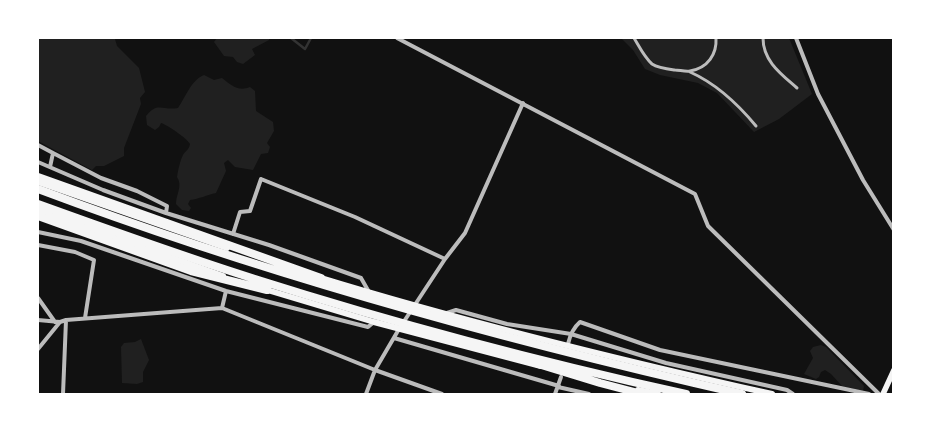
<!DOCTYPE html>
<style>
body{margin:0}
#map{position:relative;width:931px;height:432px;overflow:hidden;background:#111;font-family:Montserrat,sans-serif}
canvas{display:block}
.frame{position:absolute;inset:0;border:39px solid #fff;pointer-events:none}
</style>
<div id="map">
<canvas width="931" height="432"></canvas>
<div class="frame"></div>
</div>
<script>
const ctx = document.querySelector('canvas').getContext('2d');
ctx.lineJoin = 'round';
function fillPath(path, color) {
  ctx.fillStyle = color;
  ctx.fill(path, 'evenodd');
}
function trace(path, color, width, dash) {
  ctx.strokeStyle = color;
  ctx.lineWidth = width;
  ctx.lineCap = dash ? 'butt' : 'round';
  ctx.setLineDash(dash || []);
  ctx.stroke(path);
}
fillPath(new Path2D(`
 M 38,38 L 116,38 L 115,39 L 117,46 L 139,68 L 145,92 L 140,98 L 141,104 L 124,148 L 124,156 L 104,166 L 96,166 L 92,170 L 38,141 Z
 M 217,38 L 269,38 L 269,40 L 252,49 L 255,55 L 243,64 L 237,62 L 233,57 L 224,56 L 214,42 Z
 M 621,38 L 789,38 L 812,94 L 779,119 L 754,132 L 717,93 L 698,83 L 660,75 L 645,69 L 633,50 Z
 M 204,75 L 214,80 L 222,78 C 231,85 238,92 250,87 L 255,91 L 256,111 L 273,122 L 274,131 L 267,143 L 270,147 L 268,153 L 261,154 L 253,170 L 235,167 L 228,160 L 224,163 L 226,171 L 216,193 C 207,195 199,199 190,200 L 188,204 L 191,208 L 189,211 L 182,210 L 176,204 C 176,194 183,186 177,177 C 178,170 180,161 183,155 C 186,150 189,150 190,144 C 188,139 166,124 161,123 L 159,127 L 155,130 L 147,125 L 146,116 C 158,101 162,111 178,108 C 185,98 192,79 204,75 Z
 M 141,339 L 149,360 L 143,372 L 143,382 L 137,384 L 122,383 L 121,347 L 124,343 L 135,342 Z
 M 821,345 L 826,347 L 864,386 L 863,391 L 842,386 L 831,374 L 825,370 L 821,372 L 819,377 L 816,379 L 804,374 L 813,358 L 810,351 L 813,347 Z`), '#202020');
trace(new Path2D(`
 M 291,38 L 305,49 L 311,38`), '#333', 2.5);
trace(new Path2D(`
 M 634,38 C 639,46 644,57 652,64 C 658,68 667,69 675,70 C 679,70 686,72 690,71 C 708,68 717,54 716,38
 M 763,38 C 763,61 781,74 797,88
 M 690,72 C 717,84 737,103 756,126`), '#bcbcbc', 3);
trace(new Path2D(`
 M 397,38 L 695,194 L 708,226 L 879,394
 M 796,38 L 818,94 L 863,180 L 894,230
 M 38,145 L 53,153 L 50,167
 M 53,153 L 101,178 L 137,191 L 167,206 L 166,213
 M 38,162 L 103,190 L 166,213 L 269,245 L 361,278 L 369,292
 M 38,232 L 81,241 L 226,291 L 368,327 L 374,322
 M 233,234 L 240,212 L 250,211 L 261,179 L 355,217 L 445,259
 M 38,245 L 75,252 L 94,260 L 85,318
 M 38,298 L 55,322
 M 222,308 L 226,291
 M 447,313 L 456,310 L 507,324 L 571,334 L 666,363 L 787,390 L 793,394
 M 38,320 L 60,322 L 66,320 L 222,308 L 375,370 L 442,394
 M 394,338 L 559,386
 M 568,344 C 570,335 573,328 580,322 L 660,350 L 869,394
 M 38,349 L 60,322
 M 558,387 L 589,394
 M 63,394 L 66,320
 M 366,394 L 375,370 L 399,329 L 445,259 L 465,233 L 523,103
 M 555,394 L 561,377`), '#bcbcbc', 4);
trace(new Path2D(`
 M 883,394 L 894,370`), '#f5f5f5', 5.5);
trace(new Path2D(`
 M 38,182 L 227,248
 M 38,210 L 223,276
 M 318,277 C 468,323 620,360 772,394
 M 264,289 L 374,322 L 541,366
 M 638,390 L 658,394`), '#f5f5f5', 6);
trace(new Path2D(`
 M 38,177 L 321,278
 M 38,189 C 267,275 503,340 742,394
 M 38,204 C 110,230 182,256 255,279 C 397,324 541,362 686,394
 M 38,216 L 191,271 L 267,290
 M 538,364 L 600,383 L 642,394`), '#f5f5f5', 8);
</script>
